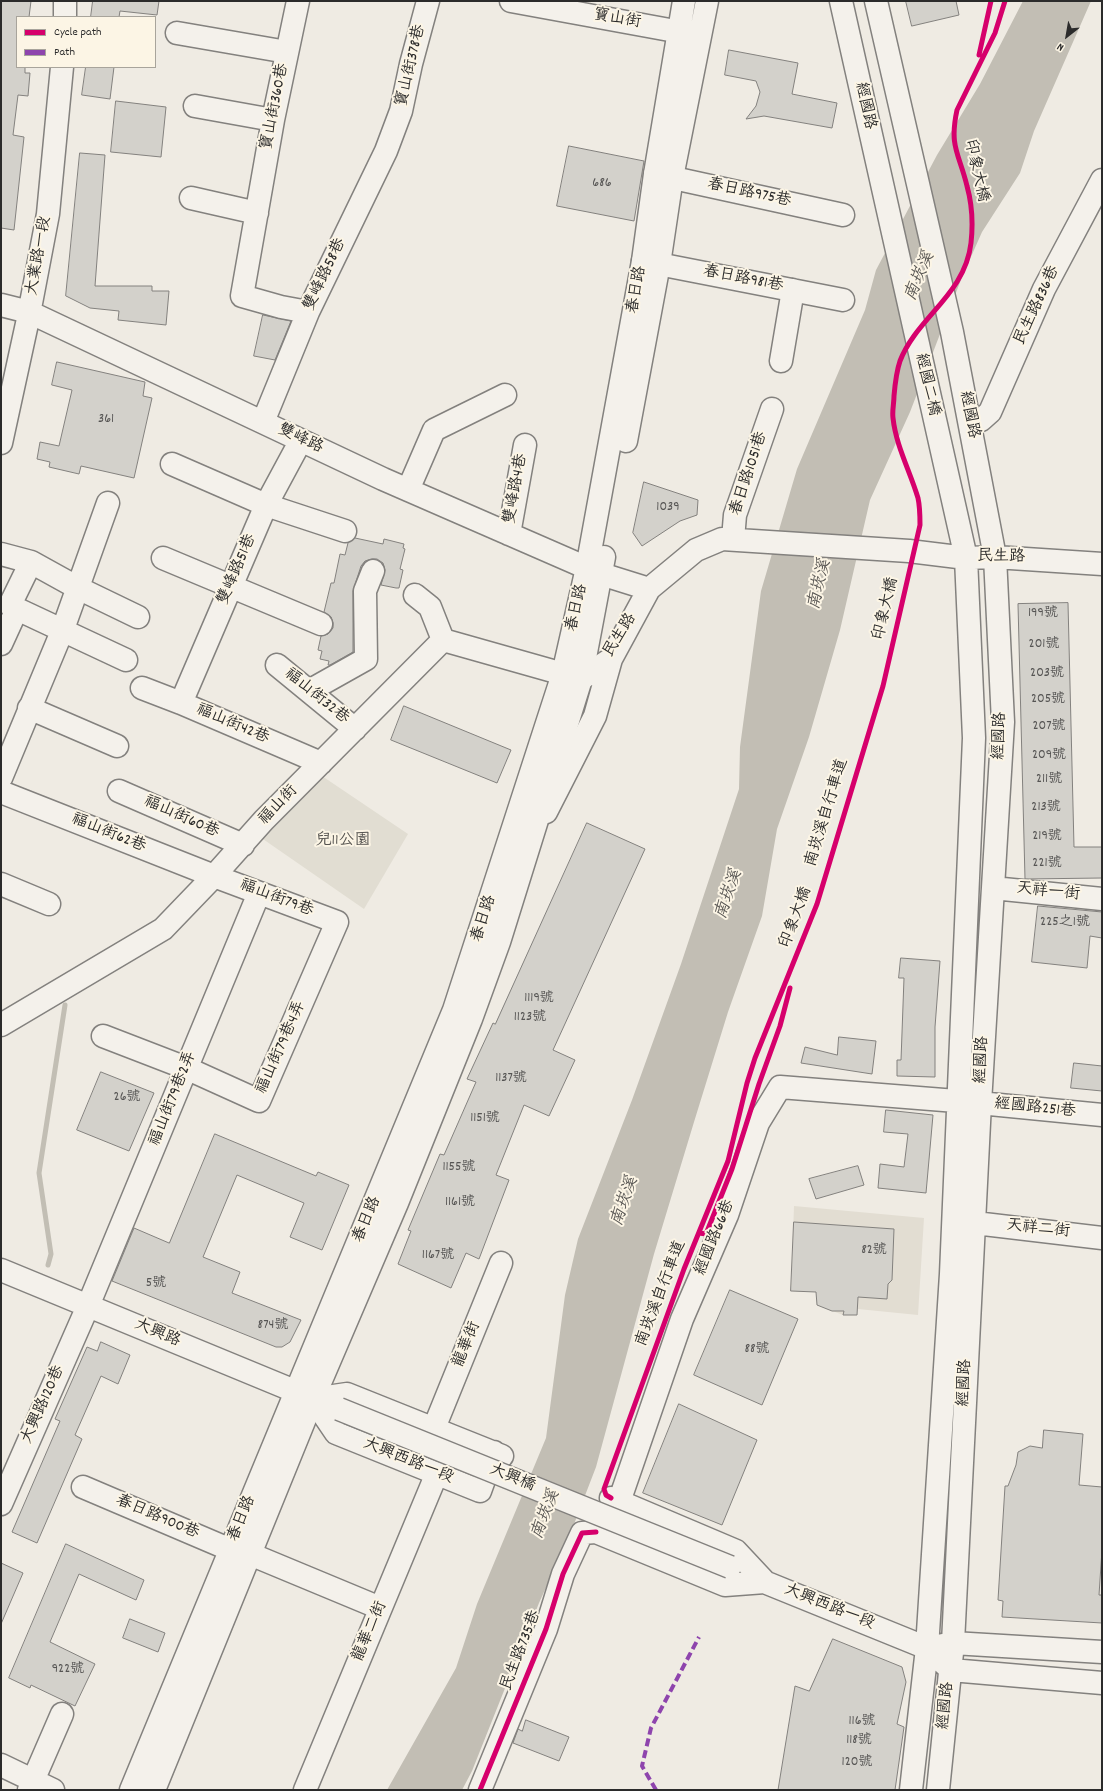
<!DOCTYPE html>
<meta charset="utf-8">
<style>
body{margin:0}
#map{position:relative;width:1103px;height:1791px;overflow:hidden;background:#efebe3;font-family:Dekko,sans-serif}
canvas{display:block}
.frame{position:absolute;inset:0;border:2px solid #2b2b2b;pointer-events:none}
.legend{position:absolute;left:16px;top:16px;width:140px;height:52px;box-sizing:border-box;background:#fcf5e5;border:1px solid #a8a49b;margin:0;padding:5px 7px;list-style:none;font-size:12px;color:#2b2b2b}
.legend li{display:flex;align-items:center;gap:8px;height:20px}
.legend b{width:20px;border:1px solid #a8a49b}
.north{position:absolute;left:1047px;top:16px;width:40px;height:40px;-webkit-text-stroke:3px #fcf5e5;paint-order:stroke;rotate:211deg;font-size:11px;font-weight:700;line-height:16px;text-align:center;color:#2b2b2b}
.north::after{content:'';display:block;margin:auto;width:14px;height:18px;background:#2b2b2b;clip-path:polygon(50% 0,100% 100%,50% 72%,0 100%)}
</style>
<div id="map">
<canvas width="1103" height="1791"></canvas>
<div class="frame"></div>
<ul class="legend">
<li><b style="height:5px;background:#d6006c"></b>Cycle path</li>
<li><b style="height:5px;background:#8e44ad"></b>Path</li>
</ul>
<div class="north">N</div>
</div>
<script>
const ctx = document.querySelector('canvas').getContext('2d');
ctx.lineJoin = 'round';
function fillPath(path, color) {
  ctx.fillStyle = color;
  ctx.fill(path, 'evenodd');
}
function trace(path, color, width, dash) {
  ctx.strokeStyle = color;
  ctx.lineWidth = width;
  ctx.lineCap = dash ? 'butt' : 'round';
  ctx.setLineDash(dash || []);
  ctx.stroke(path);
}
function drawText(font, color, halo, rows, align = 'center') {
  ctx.font = font + ' Dekko,"LXGW WenKai TC",sans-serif';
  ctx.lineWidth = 4;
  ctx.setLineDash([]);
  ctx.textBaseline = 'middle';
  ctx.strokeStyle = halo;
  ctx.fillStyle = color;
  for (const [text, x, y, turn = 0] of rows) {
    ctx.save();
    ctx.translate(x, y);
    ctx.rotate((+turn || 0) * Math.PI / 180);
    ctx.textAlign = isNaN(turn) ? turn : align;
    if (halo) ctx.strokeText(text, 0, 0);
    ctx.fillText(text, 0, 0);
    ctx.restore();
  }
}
fillPath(new Path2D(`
 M 794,1206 L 924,1218 L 918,1315 L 858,1309 L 857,1315 L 843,1315 L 817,1305 L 816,1292 L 791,1291 Z`), '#e2ddd2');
fillPath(new Path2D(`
 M 322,776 L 408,834 L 364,909 L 260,837 Z`), '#e1ddd2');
fillPath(new Path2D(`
 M 1023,1 L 1091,1 L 1034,131 L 1020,173 L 982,232 L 962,277 L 910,412 L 870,500 L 840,630 L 809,737 L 777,829 L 762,916 L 728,1012 L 694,1122 L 654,1254 L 596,1467 L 571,1532 L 539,1603 L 472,1771 L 462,1790 L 387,1790 L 456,1668 L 477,1604 L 546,1438 L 565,1295 L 578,1239 L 632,1100 L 681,964 L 739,789 L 740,747 L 761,591 L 797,469 L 865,310 L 876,270 L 937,155 L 980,84 Z`), '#c2beb4');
trace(new Path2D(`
 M 48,1265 L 51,1254 L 39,1173 L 65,1005`), '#c2beb4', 5);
const building = new Path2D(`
 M 1,1 L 31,1 L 29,17 L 17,17 L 17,67 L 25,67 L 25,73 L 30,73 L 28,96 L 18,95 L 13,135 L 24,137 L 14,230 L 1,228 Z
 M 93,1 L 159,1 L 157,15 L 120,11 L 119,17 L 91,17 Z
 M 906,1 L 956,1 L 959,15 L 912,26 Z
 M 729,50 L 798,63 L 792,94 L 837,103 L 832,128 L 764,116 L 746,119 L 756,106 L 760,92 L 756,81 L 725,75 Z
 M 86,67 L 114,67 L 110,99 L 82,95 Z
 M 116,101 L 166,107 L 161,157 L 111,152 Z
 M 569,146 L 644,161 L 634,221 L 557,206 Z
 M 80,153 L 105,155 L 95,286 L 152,286 L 152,291 L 169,291 L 166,325 L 118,320 L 119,311 L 90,308 L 66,296 Z
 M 263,315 L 291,321 L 275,360 L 254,356 Z
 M 57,362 L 145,382 L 143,396 L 152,398 L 134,478 L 81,466 L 79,474 L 49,467 L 50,462 L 37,459 L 40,442 L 59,446 L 72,390 L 52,385 Z
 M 644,482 L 698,500 L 697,515 L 680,521 L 642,546 L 633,533 Z
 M 355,538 L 383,544 L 384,539 L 404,544 L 403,548 L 405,549 L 400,569 L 403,570 L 399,588 L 396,588 L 381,585 L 385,570 L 383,563 L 377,559 L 372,559 L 365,561 L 361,566 L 353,591 L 353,652 L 330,665 L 328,665 L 329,661 L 320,659 L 322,651 L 318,650 L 321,636 L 328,634 L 333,628 L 333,623 L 331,617 L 324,612 L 331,583 L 334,583 L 340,554 L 345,555 L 348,543 Z
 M 1068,603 L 1074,847 L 1102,847 L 1102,878 L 1025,879 L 1018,604 Z
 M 404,706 L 511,750 L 497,783 L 391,740 Z
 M 587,823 L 645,849 L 553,1050 L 575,1060 L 549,1116 L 524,1105 L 496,1175 L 509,1180 L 479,1259 L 466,1253 L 451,1288 L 398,1264 L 411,1231 L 408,1230 L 440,1154 L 444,1155 L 476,1082 L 467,1079 L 493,1023 L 495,1024 Z
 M 1038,906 L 1102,912 L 1102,938 L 1090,936 L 1087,968 L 1032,962 Z
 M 901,958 L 940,961 L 935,1027 L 935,1077 L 897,1076 L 897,1060 L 901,1060 L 904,978 L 899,978 Z
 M 839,1037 L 876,1041 L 872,1074 L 801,1063 L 805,1047 L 837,1055 Z
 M 1074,1063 L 1102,1066 L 1102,1091 L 1071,1088 Z
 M 101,1072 L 154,1093 L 129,1151 L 77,1130 Z
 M 886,1110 L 933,1115 L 926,1193 L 878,1188 L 880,1164 L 904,1167 L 908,1134 L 884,1132 Z
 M 215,1134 L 316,1176 L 318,1172 L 349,1185 L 322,1250 L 290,1237 L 304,1203 L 237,1175 L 203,1257 L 240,1272 L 232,1293 L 301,1320 L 290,1342 L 282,1347 L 276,1347 L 112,1281 L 134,1228 L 169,1243 Z
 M 858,1166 L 864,1185 L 816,1199 L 809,1179 Z
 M 794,1222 L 894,1229 L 892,1280 L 888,1284 L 887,1299 L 858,1297 L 857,1315 L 843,1315 L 844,1311 L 832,1311 L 817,1305 L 816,1292 L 791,1291 Z
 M 730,1290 L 798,1319 L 762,1405 L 694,1375 Z
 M 101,1342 L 130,1355 L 118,1384 L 101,1376 L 75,1435 L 82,1439 L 37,1543 L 12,1532 L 60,1421 L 55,1419 L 87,1347 L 97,1351 Z
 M 679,1404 L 757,1440 L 722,1525 L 643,1493 Z
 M 1044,1430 L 1083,1434 L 1079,1485 L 1102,1487 L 1102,1550 L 1099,1595 L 1102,1595 L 1102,1623 L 1002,1617 L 1003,1601 L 998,1600 L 1005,1486 L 1008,1486 L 1016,1465 L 1018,1452 L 1030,1446 L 1042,1448 Z
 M 66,1544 L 144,1580 L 136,1600 L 79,1574 L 50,1642 L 95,1664 L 75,1706 L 31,1685 L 30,1688 L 9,1678 Z
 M 1,1563 L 23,1573 L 1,1624 Z
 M 130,1619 L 165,1633 L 158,1652 L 123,1638 Z
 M 833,1639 L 902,1667 L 906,1682 L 897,1724 L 904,1727 L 895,1790 L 778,1790 L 795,1686 L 809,1691 Z
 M 526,1720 L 569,1737 L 559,1761 L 513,1743 L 518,1729 L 522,1731 Z`);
fillPath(building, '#d3d1cb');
trace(building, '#83817e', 1);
const minor = new Path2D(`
 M 298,1 L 273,120 L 242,296 L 281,307 L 308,312
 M 511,1 L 697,35
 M 841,1 L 966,558 L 974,738 L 951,1274 L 927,1648 L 911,1790
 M 876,1 L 952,332 L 995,557 L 1003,722 L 980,1103 L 953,1643 L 938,1790
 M 65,17 L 65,1
 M 177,33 L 287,52
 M 195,106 L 273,120
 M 655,174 L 843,215
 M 191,198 L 257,213
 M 643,261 L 843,300
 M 1,305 L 29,312 L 383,479 L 601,574 L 649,589
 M 781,361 L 793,290
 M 263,422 L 308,312 L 386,151 L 401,111 L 411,64 L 428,1
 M 970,424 L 981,420 L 990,412 L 1044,289 L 1102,180
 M 1,443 L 28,319 L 48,214 L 62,67
 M 172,464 L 266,505 L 345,531
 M 408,490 L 434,430 L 505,395
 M 509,534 L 525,445
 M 733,539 L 735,515 L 772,409
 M 1,554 L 31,562 L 78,588 L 138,617
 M 163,558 L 321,624
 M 415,595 L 430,607 L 443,640
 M 17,609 L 126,660
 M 1,644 L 17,609 L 10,605 L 31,562
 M 277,665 L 355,729
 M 142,688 L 181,703 L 321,763
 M 309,691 L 366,659 L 365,591 L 373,571
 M 181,703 L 266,505 L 301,440
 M 29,708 L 117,746
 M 1,778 L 63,629 L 108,503
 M 119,791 L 243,845
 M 1,792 L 214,876 L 337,922 L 259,1101 L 186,1068 L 103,1036
 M 546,812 L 595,716 L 611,659
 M 1,884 L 49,904
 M 993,888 L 1102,899
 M 1,1025 L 163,929 L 214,876 L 264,820 L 443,640 L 581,679 L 611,659 L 649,589 L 696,550 L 722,539 L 909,551 L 966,558 L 995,557 L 1102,564
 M 975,1223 L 1102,1238
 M 1,1270 L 314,1399
 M 434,1428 L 501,1263
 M 494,1452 L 480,1491 L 336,1433 L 313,1399 L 347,1394 L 502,1456
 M 83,1487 L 231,1550
 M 619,1502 L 682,1319 L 727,1215 L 758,1123 L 780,1087 L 969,1102 L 1102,1115
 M 1,1504 L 88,1306 L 259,893
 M 250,1554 L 380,1608
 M 752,1577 L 927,1648 L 951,1670 L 1102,1683
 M 938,1646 L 953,1643 L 1102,1652
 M 1,1765 L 53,1790
 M 29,1790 L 62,1714
 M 305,1790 L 437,1473
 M 480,1790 L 546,1629 L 563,1574 L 582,1533 L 596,1532 L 725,1585 L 765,1582 L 736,1551 L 611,1498`);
const major = new Path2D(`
 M 626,441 L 659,264 L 672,177 L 707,1
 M 131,1790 L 454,1010 L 563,674 L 587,568 L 643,261 L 655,174 L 684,1
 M 154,1790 L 313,1399 L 397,1203 L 471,1019 L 499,942 L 581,679 L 604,557`);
trace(minor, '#83817e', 25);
trace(major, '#83817e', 25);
trace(minor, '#f4f1eb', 22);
trace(major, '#f4f1eb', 22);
const minorBridge = new Path2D(`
 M 339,1409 L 730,1567`);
trace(minorBridge, '#83817e', 25, []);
trace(minorBridge, '#f4f1eb', 22);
trace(new Path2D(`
 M 656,1790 L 642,1766 L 651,1728 L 699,1637`), '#8e44ad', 4, [8, 4]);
trace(new Path2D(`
 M 979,55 L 991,1
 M 699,1233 L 706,1234 L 732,1169 L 759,1084 L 780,1026 L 790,988
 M 611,1498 L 606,1495 L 604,1489 L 684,1269 L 728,1161 L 747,1083 L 755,1058 L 817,904 L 883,686 L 920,525 C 920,517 920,507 918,498 C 910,471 896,446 893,418 C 892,411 894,403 894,396 C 895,384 896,373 900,361 C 917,317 965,295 971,243 C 973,225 972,204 967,186 C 959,153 949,147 957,110 L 995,33 L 1005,1
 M 480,1790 L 546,1629 L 563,1574 L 582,1533 L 596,1532`), '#d6006c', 5);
drawText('14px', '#555453', null, [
 ["686",602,184],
 ["361",106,420],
 ["1039",668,508],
 ["199號",1043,614],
 ["201號",1044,645],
 ["203號",1047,674],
 ["205號",1048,700],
 ["207號",1049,727],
 ["209號",1049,756],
 ["211號",1049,780],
 ["213號",1046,808],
 ["219號",1047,837],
 ["221號",1047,864],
 ["225之1號",1065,923],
 ["1119號",539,999],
 ["1123號",530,1018],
 ["1137號",511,1079],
 ["26號",127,1098],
 ["1151號",485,1119],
 ["1155號",459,1168],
 ["1161號",460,1203],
 ["82號",874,1251],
 ["1167號",438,1256],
 ["5號",156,1284],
 ["874號",273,1326],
 ["88號",757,1350],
 ["922號",68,1670],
 ["116號",862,1722],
 ["118號",859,1741],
 ["120號",857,1763]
]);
drawText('16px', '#2b2b2b', '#fcf5e5', [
 ["寶山街",617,20,10],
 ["寶山街378巷",412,66,-77],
 ["經國路",864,106,78],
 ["寶山街360巷",276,107,-79],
 ["印象大橋",975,171,77],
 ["春日路975巷",749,194,12],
 ["大業路一段",40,256,-80],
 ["雙峰路58巷",326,275,-65],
 ["春日路981巷",743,280,11],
 ["春日路",638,290,-80],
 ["民生路836巷",1038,306,-65],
 ["經國二橋",926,385,77],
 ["經國路",968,415,79],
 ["雙峰路",300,440,25],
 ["春日路1051巷",750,474,-72],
 ["雙峰路4巷",517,489,-80],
 ["民生路",1001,558,1],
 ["雙峰路51巷",238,570,-67],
 ["春日路",578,608,-77],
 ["印象大橋",887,609,-77],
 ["民生路",621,636,-58],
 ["福山街32巷",316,697,39],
 ["福山街42巷",232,725,23],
 ["經國路",1001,736,-88],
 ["福山街",279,806,-46],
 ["南崁溪自行車道",828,813,-73],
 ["福山街60巷",181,818,24],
 ["福山街62巷",108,834,22],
 ["天祥一街",1048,893,6],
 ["福山街79巷",276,899,21],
 ["印象大橋",797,918,-70],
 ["春日路",485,919,-72],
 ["福山街79巷4弄",282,1048,-66],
 ["經國路",983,1060,-87],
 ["福山街79巷2弄",174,1099,-68],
 ["經國路251巷",1035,1109,6],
 ["春日路",368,1220,-67],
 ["天祥二街",1038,1230,6],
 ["經國路66巷",716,1238,-68],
 ["南崁溪自行車道",662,1294,-69],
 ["大興路",157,1334,23],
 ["龍華街",468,1345,-68],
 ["經國路",966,1383,-87],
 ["大興路120巷",44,1405,-66],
 ["大興西路一段",408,1462,22],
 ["大興橋",512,1479,22],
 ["春日路900巷",157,1518,23],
 ["春日路",243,1519,-68],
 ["大興西路一段",829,1608,22],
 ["龍華二街",371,1632,-67],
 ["民生路735巷",522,1651,-69],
 ["經國路",947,1706,-84]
]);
drawText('16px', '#565451', '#fcf5e5', [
 ["兒11公園",343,842]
]);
drawText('italic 17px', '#595754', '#fcf5e5', [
 ["南崁溪",921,277,-67],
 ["南崁溪",821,585,-77],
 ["南崁溪",730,895,-71],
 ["南崁溪",626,1202,-71],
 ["南崁溪",547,1515,-69]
]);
</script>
